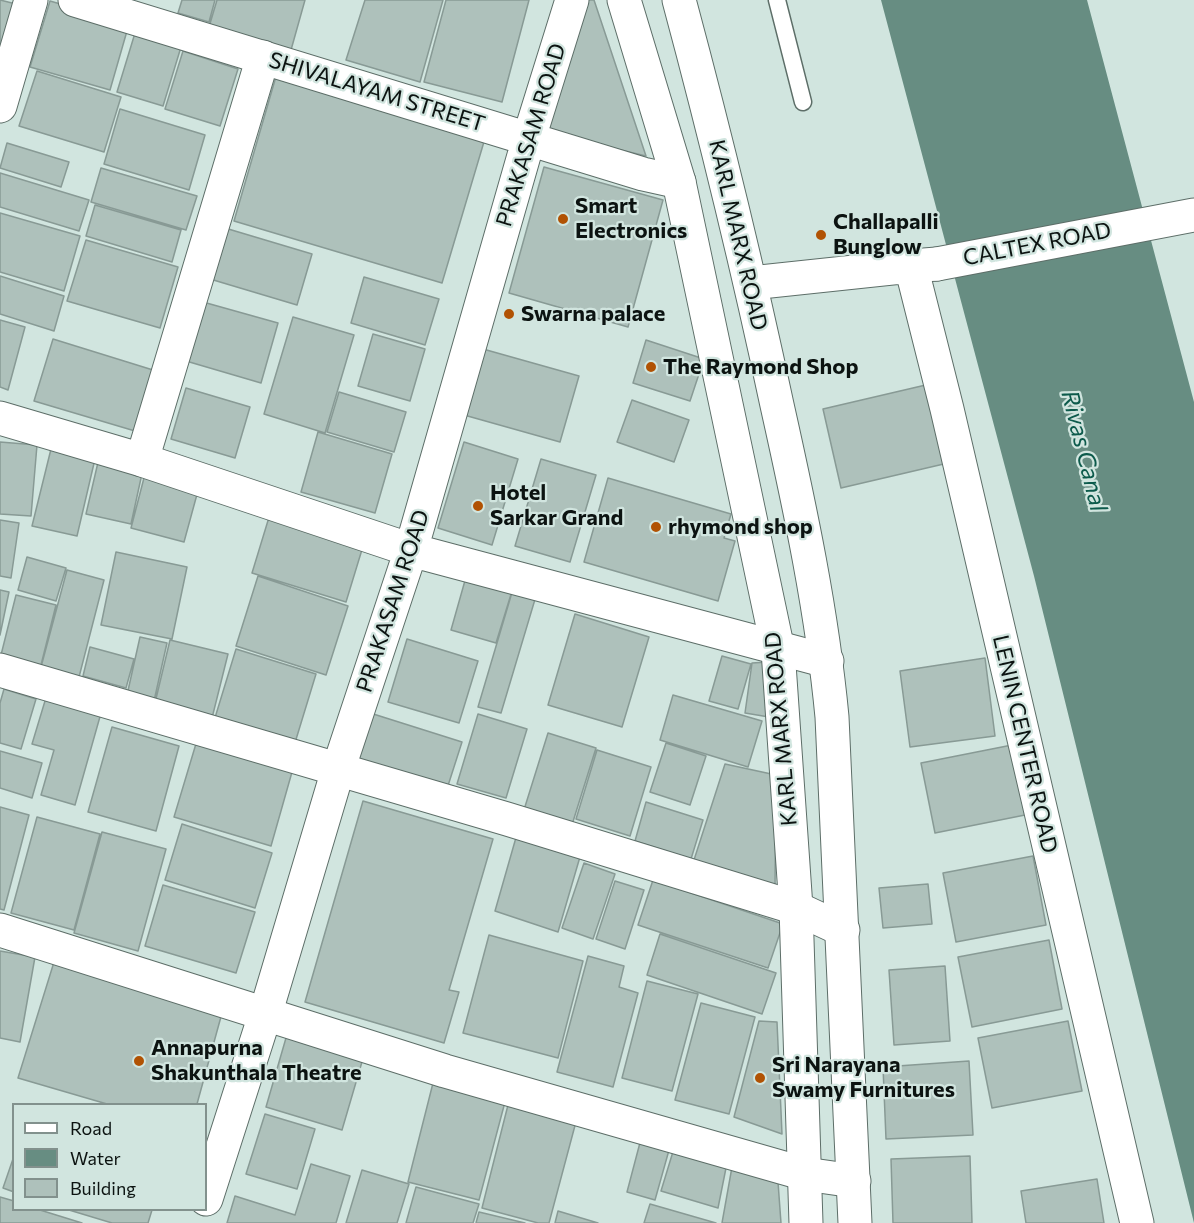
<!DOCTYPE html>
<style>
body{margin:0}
#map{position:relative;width:1194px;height:1223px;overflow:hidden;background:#d1e5df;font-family:Commissioner,sans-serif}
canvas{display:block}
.legend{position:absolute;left:12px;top:1103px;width:195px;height:108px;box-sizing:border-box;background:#d1e5df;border:2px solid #82918d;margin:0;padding:8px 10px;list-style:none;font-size:18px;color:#0c1311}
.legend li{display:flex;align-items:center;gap:12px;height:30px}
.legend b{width:30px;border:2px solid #82918d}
</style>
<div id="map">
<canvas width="1194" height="1223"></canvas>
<ul class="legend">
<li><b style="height:8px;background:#fff"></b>Road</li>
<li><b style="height:16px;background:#678d82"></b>Water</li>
<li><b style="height:16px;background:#aec1bb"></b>Building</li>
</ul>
</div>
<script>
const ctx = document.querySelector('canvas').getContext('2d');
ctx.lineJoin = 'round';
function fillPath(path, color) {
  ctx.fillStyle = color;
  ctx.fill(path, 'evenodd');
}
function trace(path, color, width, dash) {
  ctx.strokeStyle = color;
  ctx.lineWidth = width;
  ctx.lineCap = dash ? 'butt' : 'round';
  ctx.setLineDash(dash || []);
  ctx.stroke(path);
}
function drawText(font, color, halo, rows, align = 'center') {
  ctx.font = font + ' Commissioner,sans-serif';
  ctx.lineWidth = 4.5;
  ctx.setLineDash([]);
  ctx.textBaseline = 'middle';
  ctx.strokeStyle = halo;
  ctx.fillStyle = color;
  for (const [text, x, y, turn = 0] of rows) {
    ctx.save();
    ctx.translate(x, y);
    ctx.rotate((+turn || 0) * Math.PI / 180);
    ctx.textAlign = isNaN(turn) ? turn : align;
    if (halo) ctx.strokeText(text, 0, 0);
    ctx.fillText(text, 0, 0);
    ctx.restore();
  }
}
fillPath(new Path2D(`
 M 881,0 L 1087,0 L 1194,402 L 1194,1223 L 1034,576 Z`), '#678d82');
const building = new Path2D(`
 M 0,0 L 24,6 L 11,48 L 0,45 Z
 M 182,0 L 215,0 L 209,22 L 178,13 Z
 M 217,0 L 305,0 L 291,50 L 209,27 Z
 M 365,0 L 443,0 L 420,82 L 346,60 Z
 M 446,0 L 529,0 L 502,102 L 424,82 Z
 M 584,0 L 594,0 L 646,156 L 545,132 Z
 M 50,1 L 129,24 L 110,90 L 30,67 Z
 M 135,33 L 181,47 L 163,106 L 117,92 Z
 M 183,51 L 238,69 L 220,126 L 165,109 Z
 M 37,71 L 121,97 L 104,152 L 19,126 Z
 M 277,73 L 486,135 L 442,283 L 234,221 Z
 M 120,109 L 205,135 L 189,190 L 104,164 Z
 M 7,143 L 69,162 L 61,187 L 0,168 Z
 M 544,167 L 663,200 L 628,327 L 509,293 Z
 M 101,168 L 197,196 L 186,230 L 91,202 Z
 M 0,173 L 89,200 L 79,231 L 0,207 Z
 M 95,205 L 181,230 L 172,262 L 86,236 Z
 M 0,213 L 80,236 L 64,291 L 0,272 Z
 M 225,228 L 312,254 L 297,305 L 210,279 Z
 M 86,240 L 178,267 L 160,328 L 67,301 Z
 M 0,276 L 64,296 L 54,331 L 0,314 Z
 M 364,277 L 439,299 L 425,345 L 351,323 Z
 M 203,302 L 278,323 L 261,383 L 186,361 Z
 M 293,317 L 354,335 L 325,433 L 264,414 Z
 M 0,320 L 25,327 L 8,390 L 0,387 Z
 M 373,334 L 425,349 L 410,401 L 358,386 Z
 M 53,339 L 153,370 L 135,431 L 34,401 Z
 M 646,340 L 704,359 L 690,401 L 633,383 Z
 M 483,349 L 579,376 L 560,442 L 464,415 Z
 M 930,384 L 948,463 L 841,488 L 823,409 Z
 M 186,388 L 250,407 L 235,458 L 171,439 Z
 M 339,392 L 406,412 L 394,452 L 327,432 Z
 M 632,400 L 689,420 L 674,462 L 617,442 Z
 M 318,432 L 392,454 L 375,513 L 301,492 Z
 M 0,442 L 37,445 L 31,516 L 0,514 Z
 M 464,442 L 518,459 L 492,545 L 438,528 Z
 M 51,449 L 95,459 L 77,536 L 32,526 Z
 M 99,458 L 143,469 L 131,524 L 86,514 Z
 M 541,459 L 596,475 L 570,562 L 515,546 Z
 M 145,474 L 199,487 L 184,542 L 131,528 Z
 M 608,478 L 731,514 L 724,538 L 735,541 L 718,601 L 584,562 Z
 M 270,514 L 364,543 L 346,602 L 252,573 Z
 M 0,520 L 19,523 L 11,578 L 0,576 Z
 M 116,552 L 187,567 L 172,639 L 101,625 Z
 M 27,557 L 66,568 L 56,601 L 18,590 Z
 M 67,570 L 104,580 L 79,677 L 41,667 Z
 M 258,576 L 348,606 L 326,675 L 236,646 Z
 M 466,577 L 512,591 L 496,643 L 451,630 Z
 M 513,589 L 536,596 L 501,713 L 478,707 Z
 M 0,590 L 9,592 L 0,635 Z
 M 16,595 L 56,605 L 41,665 L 1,655 Z
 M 575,614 L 649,637 L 622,727 L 548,705 Z
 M 140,637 L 167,643 L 154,701 L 127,695 Z
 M 407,639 L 478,661 L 459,723 L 388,702 Z
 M 170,640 L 228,654 L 212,718 L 155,703 Z
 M 90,647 L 134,659 L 126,688 L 83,676 Z
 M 236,649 L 316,674 L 294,746 L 214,721 Z
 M 722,656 L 751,664 L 738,709 L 709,701 Z
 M 985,658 L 995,736 L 910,747 L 900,671 Z
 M 768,662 L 769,717 L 745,713 L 752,663 Z
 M 4,689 L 36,699 L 21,749 L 0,743 L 0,703 Z
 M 48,691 L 103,706 L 75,805 L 41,795 L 54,750 L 32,744 Z
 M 673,695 L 762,721 L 748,767 L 660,740 Z
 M 367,712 L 462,742 L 445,795 L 350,766 Z
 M 478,714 L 527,729 L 506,798 L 457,784 Z
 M 112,727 L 179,746 L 156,831 L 88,812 Z
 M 548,733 L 596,748 L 571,828 L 523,813 Z
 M 198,737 L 294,765 L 271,846 L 174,817 Z
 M 666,743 L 706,756 L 690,805 L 650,792 Z
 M 1012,745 L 1025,815 L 935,833 L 921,763 Z
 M 597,750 L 651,767 L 630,836 L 576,819 Z
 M 0,751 L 42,763 L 32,798 L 0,788 Z
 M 725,764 L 776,775 L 775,888 L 693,863 Z
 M 363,801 L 493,839 L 449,990 L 459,992 L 444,1043 L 305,1002 Z
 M 646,802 L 703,820 L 691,859 L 635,841 Z
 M 0,807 L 29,815 L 4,910 L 0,909 Z
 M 37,817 L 100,834 L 74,930 L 11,913 Z
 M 182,824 L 272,853 L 255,908 L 165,880 Z
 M 102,832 L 166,849 L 138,951 L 74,933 Z
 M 517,834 L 582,850 L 558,932 L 495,911 Z
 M 1033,856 L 1046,925 L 956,942 L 943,873 Z
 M 584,863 L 615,874 L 593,939 L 562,928 Z
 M 653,880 L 783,924 L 768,968 L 638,925 Z
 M 615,881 L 644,890 L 625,949 L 596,939 Z
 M 928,884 L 932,924 L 883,928 L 879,888 Z
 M 163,885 L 255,912 L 236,973 L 145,946 Z
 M 660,934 L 776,973 L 762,1014 L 647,975 Z
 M 489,935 L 583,961 L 558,1058 L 463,1033 Z
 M 1049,940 L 1062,1009 L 972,1027 L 958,957 Z
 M 0,951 L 35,957 L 20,1042 L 0,1038 Z
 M 588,956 L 624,966 L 619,987 L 638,993 L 613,1087 L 557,1072 Z
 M 54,962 L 222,1013 L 197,1104 L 107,1104 L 18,1078 Z
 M 945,966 L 950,1041 L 894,1045 L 889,970 Z
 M 647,981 L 698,994 L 672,1091 L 622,1078 Z
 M 701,1003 L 755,1017 L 729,1114 L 675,1100 Z
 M 759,1021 L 777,1022 L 782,1134 L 734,1117 Z
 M 1068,1021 L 1082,1091 L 992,1108 L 978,1038 Z
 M 288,1031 L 364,1055 L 342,1130 L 266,1107 Z
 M 969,1061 L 973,1135 L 886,1139 L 883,1067 Z
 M 433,1083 L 505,1102 L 479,1200 L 408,1182 Z
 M 509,1101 L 577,1118 L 549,1223 L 538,1223 L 482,1208 Z
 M 265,1114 L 315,1129 L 297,1189 L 246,1174 Z
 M 642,1135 L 671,1143 L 655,1200 L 627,1192 Z
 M 675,1145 L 727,1163 L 718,1208 L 661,1191 Z
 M 14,1156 L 14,1192 L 3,1188 Z
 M 970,1156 L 972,1223 L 893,1223 L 891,1159 Z
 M 311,1164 L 350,1176 L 336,1223 L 227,1223 L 235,1196 L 295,1215 Z
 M 732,1167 L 778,1182 L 781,1223 L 722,1223 Z
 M 362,1170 L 409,1184 L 397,1223 L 346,1223 Z
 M 1097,1179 L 1104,1223 L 1026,1223 L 1021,1191 Z
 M 416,1187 L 479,1204 L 473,1223 L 406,1223 Z
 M 0,1197 L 14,1201 L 14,1210 L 40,1210 L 82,1223 L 0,1223 Z
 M 650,1204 L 716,1223 L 644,1223 Z
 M 69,1210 L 152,1210 L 148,1223 L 112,1223 Z
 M 558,1211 L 598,1223 L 555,1223 Z
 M 479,1212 L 525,1223 L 476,1223 Z`);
fillPath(building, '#aec1bb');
trace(building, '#889a95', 1.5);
const service = new Path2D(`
 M 777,0 L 803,102`);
const minor = new Path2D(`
 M 0,106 L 31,0
 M 142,460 L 263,57
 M 0,670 L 507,819 L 796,908 L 843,930
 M 0,930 L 445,1071 L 805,1174 L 854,1181`);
const tertiary = new Path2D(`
 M 75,0 L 643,174 L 679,182
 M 937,264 L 1194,215
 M 751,283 L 911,266 L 947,409 L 1137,1223
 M 0,418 L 142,460 L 411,550 L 827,661
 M 206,1199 L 265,1015 L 338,770 L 411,550 L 529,138 L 572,0`);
const secondary = new Path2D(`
 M 624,0 L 679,182 L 778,650 L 796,908 L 806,1223
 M 679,0 C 715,134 748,269 777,405 C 800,508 822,611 832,717 L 855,1223
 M 911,266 L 937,264`);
trace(service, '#5d6e68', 19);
trace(minor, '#5d6e68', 35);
trace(tertiary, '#5d6e68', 35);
trace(secondary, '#5d6e68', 35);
trace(service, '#fff', 16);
trace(minor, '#fff', 33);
trace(tertiary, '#fff', 33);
trace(secondary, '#fff', 33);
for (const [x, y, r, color] of [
 [563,219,6,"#b15203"],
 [821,235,6,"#b15203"],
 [509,314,6,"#b15203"],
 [651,367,6,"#b15203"],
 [478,506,6,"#b15203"],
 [656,527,6,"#b15203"],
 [139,1061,6,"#b15203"],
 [760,1078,6,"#b15203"]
]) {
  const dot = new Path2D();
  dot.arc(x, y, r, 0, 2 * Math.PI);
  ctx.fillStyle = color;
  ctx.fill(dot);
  trace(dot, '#d1e5df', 2);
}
drawText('22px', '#0c1311', '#d1e5df', [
 ["SHIVALAYAM STREET",377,92,17],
 ["PRAKASAM ROAD",531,135,-73],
 ["KARL MARX ROAD",738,235,77],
 ["CALTEX ROAD",1037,244,-11],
 ["PRAKASAM ROAD",393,601,-72],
 ["KARL MARX ROAD",781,729,-95],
 ["LENIN CENTER ROAD",1025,744,77]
]);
drawText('bold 22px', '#0c1311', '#d1e5df', [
 ["Smart",575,206],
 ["Electronics",575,231],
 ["Challapalli",833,222],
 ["Bunglow",833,247],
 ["Swarna palace",521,314],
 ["The Raymond Shop",663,367],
 ["Hotel",490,493],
 ["Sarkar Grand",490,518],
 ["rhymond shop",668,527],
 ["Annapurna",151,1048],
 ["Shakunthala Theatre",151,1073],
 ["Sri Narayana",772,1065],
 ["Swamy Furnitures",772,1090]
], 'left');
drawText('italic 24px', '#0c5a4b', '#d1e5df', [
 ["Rivas Canal",1084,451,76]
]);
</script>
